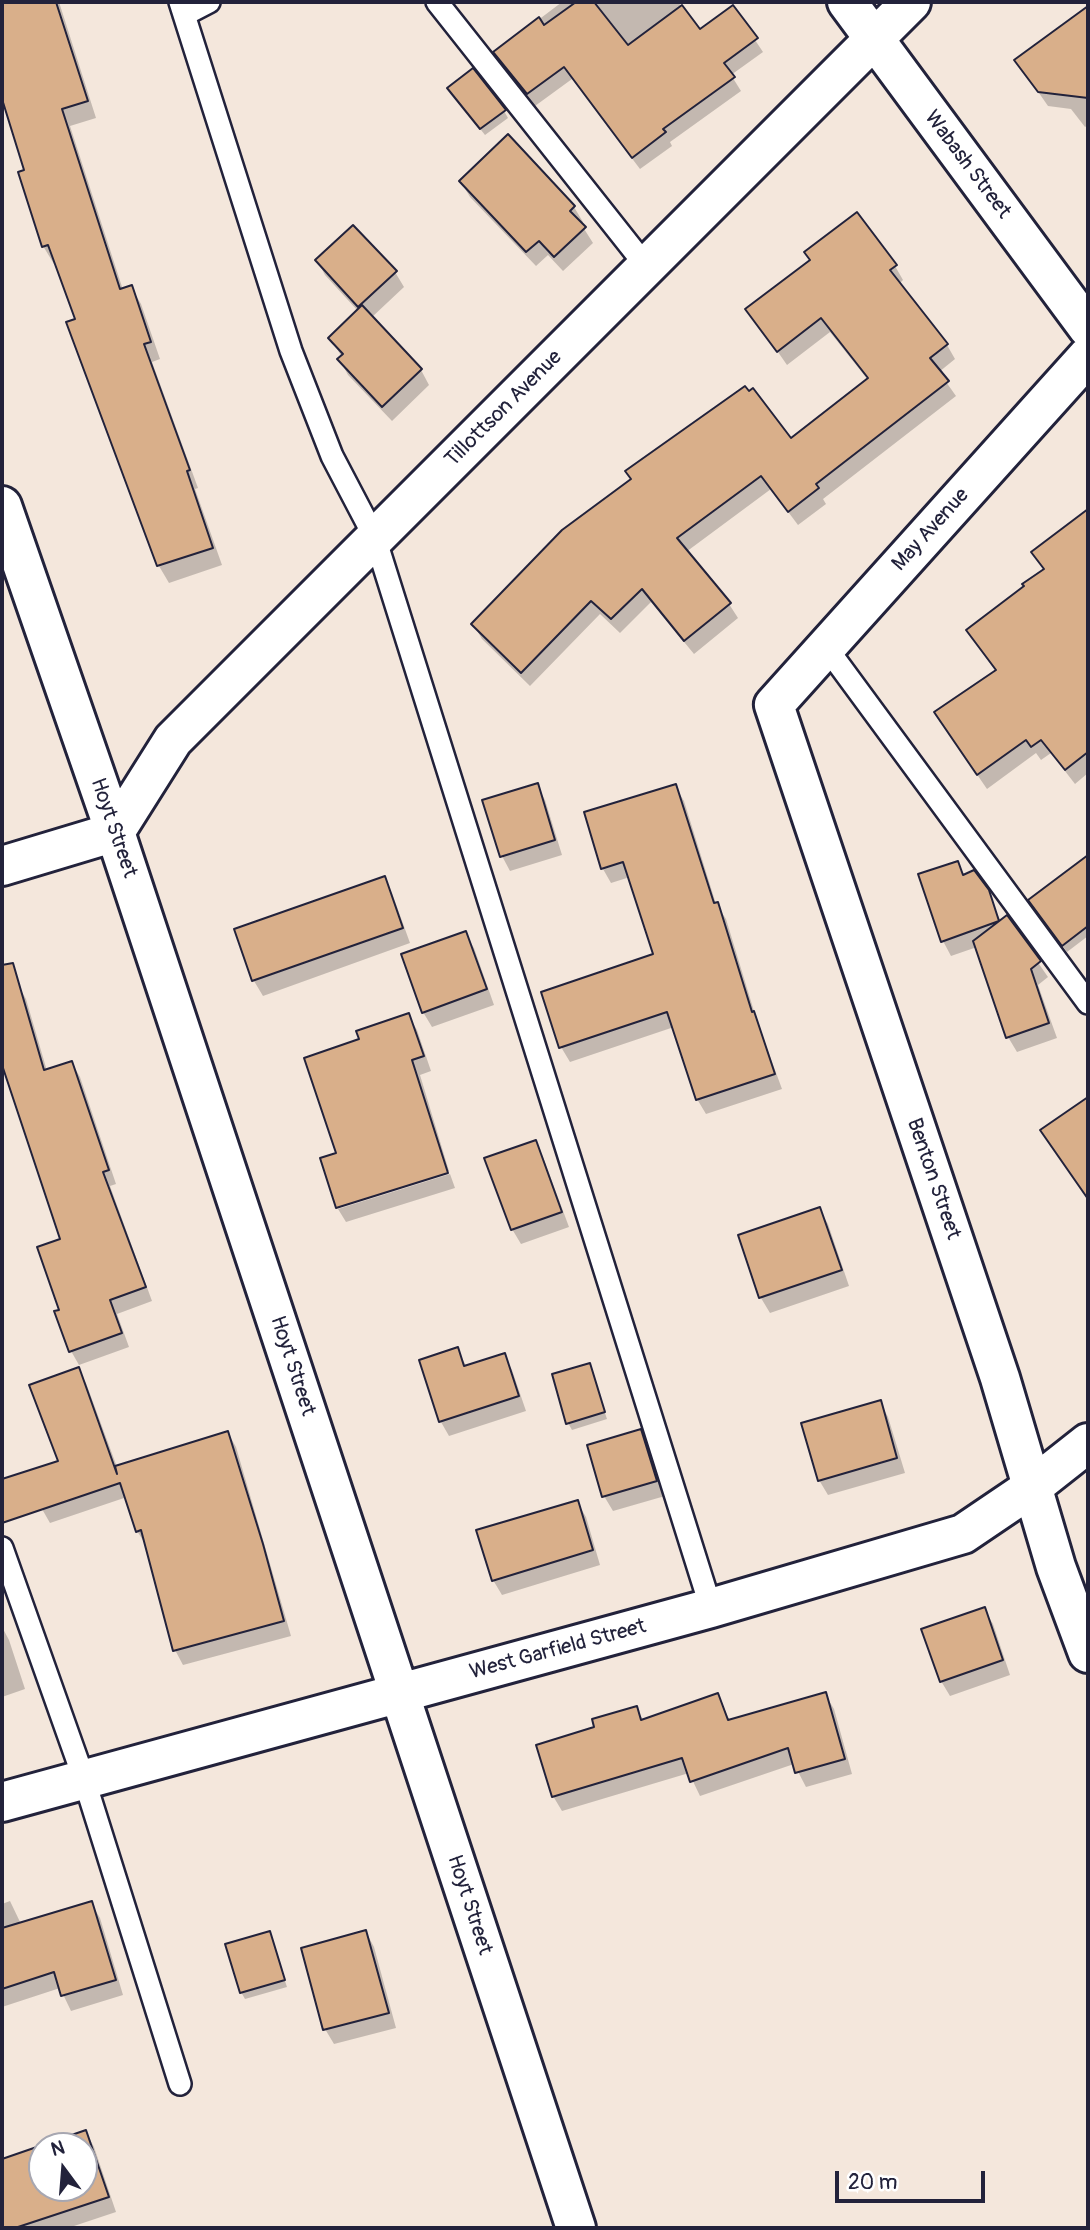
<!DOCTYPE html>
<style>
body{margin:0}
#map{position:relative;width:1090px;height:2230px;overflow:hidden;background:#f4e7dc;font-family:Pangolin,sans-serif}
canvas{display:block}
.frame{position:absolute;inset:0;border:4px solid #22223b;pointer-events:none}
.north{position:absolute;left:28px;top:2132px;width:70px;height:70px;box-sizing:border-box;background:#fff;border:2px solid #a7a7b1;border-radius:50%;rotate:344deg;font-size:19px;font-weight:700;line-height:28px;text-align:center;color:#22223b}
.north::after{content:'';display:block;margin:auto;width:24px;height:32px;background:#22223b;clip-path:polygon(50% 0,100% 100%,50% 72%,0 100%)}
.scale{position:absolute;left:835px;top:2171px;width:150px;height:32px;box-sizing:border-box;border:4px solid #22223b;border-top:0;padding-left:9px;font-size:21px;line-height:24px;white-space:nowrap;color:#22223b;-webkit-text-stroke:5px #fff;paint-order:stroke}
</style>
<div id="map">
<canvas width="1090" height="2230"></canvas>
<div class="frame"></div>
<div class="north">N</div>
<div class="scale">20 m</div>
</div>
<script>
const ctx = document.querySelector('canvas').getContext('2d');
ctx.lineJoin = 'round';
function fillPath(path, color) {
  ctx.fillStyle = color;
  ctx.fill(path, 'evenodd');
}
function trace(path, color, width, dash) {
  ctx.strokeStyle = color;
  ctx.lineWidth = width;
  ctx.lineCap = dash ? 'butt' : 'round';
  ctx.setLineDash(dash || []);
  ctx.stroke(path);
}
function drawText(font, color, halo, rows, align = 'center') {
  ctx.font = font + ' Pangolin,sans-serif';
  ctx.lineWidth = 5;
  ctx.setLineDash([]);
  ctx.textBaseline = 'middle';
  ctx.strokeStyle = halo;
  ctx.fillStyle = color;
  for (const [text, x, y, turn = 0] of rows) {
    ctx.save();
    ctx.translate(x, y);
    ctx.rotate((+turn || 0) * Math.PI / 180);
    ctx.textAlign = isNaN(turn) ? turn : align;
    if (halo) ctx.strokeText(text, 0, 0);
    ctx.fillText(text, 0, 0);
    ctx.restore();
  }
}
fillPath(new Path2D(`
 M 2,2 L 59,2 L 96,118 L 70,126 L 123,290 L 131,287 L 141,304 L 160,359 L 152,362 L 198,488 L 195,489 L 222,565 L 169,583 L 159,566 L 57,263 L 54,264 L 43,246 L 27,171 L 2,94 Z
 M 562,2 L 678,2 L 699,32 L 733,7 L 763,52 L 731,75 L 741,91 L 670,142 L 672,146 L 640,169 L 572,79 L 535,106 L 496,52 Z
 M 1075,18 L 1088,36 L 1088,125 L 1085,127 L 1071,109 L 1048,106 L 1016,60 Z
 M 454,96 L 504,111 L 508,118 L 485,135 Z
 M 508,137 L 574,207 L 583,222 L 581,224 L 593,243 L 563,271 L 548,255 L 536,266 L 470,197 L 461,182 Z
 M 317,260 L 395,272 L 404,287 L 371,318 L 421,370 L 429,385 L 392,421 L 348,375 L 340,360 L 342,357 L 330,338 L 358,311 L 325,275 Z
 M 895,266 L 903,280 L 899,284 L 947,345 L 955,359 L 939,372 L 956,396 L 823,499 L 826,504 L 798,525 L 771,489 L 686,552 L 729,604 L 738,618 L 694,654 L 651,602 L 620,633 L 600,614 L 530,686 L 482,639 L 473,624 L 791,441 L 868,380 L 830,332 L 787,365 L 748,309 Z
 M 1081,516 L 1088,526 L 1088,773 L 1075,784 L 1051,753 L 1041,760 L 1036,753 L 987,789 L 945,728 L 996,672 L 968,631 L 1044,571 L 1033,552 Z
 M 537,785 L 545,800 L 562,855 L 510,871 L 502,856 Z
 M 675,786 L 684,801 L 716,904 L 726,919 L 757,1021 L 782,1089 L 706,1114 L 697,1099 L 674,1027 L 570,1062 L 561,1047 L 655,955 L 630,877 L 611,883 L 603,869 L 586,813 Z
 M 957,863 L 965,876 L 987,891 L 1001,922 L 1007,918 L 1048,977 L 1038,985 L 1057,1038 L 1017,1052 L 1008,1037 L 977,947 L 951,956 L 943,941 Z
 M 1075,868 L 1088,886 L 1088,936 L 1067,952 L 1035,907 Z
 M 384,878 L 392,893 L 410,943 L 263,996 L 254,981 L 236,930 Z
 M 465,933 L 474,948 L 494,1005 L 432,1027 L 423,1012 Z
 M 18,985 L 26,999 L 47,1071 L 72,1063 L 80,1077 L 116,1184 L 110,1186 L 152,1301 L 117,1314 L 129,1347 L 79,1365 L 71,1351 L 57,1313 L 62,1311 L 62,1240 L 2,1064 L 2,989 Z
 M 408,1015 L 417,1030 L 431,1071 L 420,1075 L 449,1171 L 338,1205 L 338,1208 L 322,1159 L 339,1154 L 362,1040 Z
 M 1088,1099 L 1088,1199 L 1042,1131 Z
 M 535,1142 L 543,1157 L 569,1227 L 521,1244 L 512,1229 Z
 M 450,1174 L 455,1188 L 346,1222 L 338,1209 Z
 M 819,1209 L 828,1224 L 849,1286 L 770,1313 L 761,1298 L 740,1236 Z
 M 457,1350 L 467,1367 L 504,1355 L 512,1370 L 526,1411 L 449,1436 L 441,1422 L 422,1361 Z
 M 589,1365 L 607,1419 L 572,1430 L 568,1423 Z
 M 78,1369 L 86,1383 L 117,1467 L 228,1433 L 236,1447 L 291,1636 L 183,1665 L 175,1650 L 146,1545 L 137,1531 L 127,1497 L 50,1523 L 42,1509 L 60,1462 Z
 M 880,1402 L 888,1417 L 905,1473 L 828,1495 L 819,1480 Z
 M 640,1431 L 649,1446 L 665,1496 L 613,1511 L 604,1496 Z
 M 577,1502 L 586,1517 L 600,1565 L 502,1595 L 493,1580 Z
 M 984,1609 L 993,1624 L 1010,1675 L 950,1696 L 941,1681 Z
 M 2,1627 L 9,1640 L 25,1689 L 2,1697 Z
 M 825,1694 L 834,1709 L 852,1774 L 806,1787 L 794,1764 L 700,1796 L 689,1773 L 562,1811 L 553,1796 L 596,1729 L 636,1708 L 644,1721 L 718,1695 L 730,1721 Z
 M 10,1901 L 21,1924 L 91,1903 L 100,1918 L 123,1995 L 71,2011 L 60,1988 L 2,2007 L 2,1904 Z
 M 366,1932 L 374,1947 L 396,2028 L 334,2044 L 325,2029 Z
 M 269,1933 L 287,1987 L 245,1999 L 241,1992 Z
 M 86,2132 L 94,2147 L 116,2212 L 68,2228 L 2,2228 L 2,2160 L 42,2147 L 42,2188 L 84,2188 L 84,2146 L 44,2146 Z`), '#0003');
const building = new Path2D(`
 M 2,2 L 56,2 L 88,101 L 62,109 L 120,289 L 132,285 L 151,342 L 144,344 L 190,470 L 187,471 L 213,548 L 157,566 L 66,322 L 75,319 L 48,245 L 42,247 L 18,172 L 24,170 L 2,99 Z
 M 576,2 L 594,2 L 628,45 L 682,5 L 700,29 L 733,5 L 758,38 L 724,63 L 735,77 L 663,129 L 666,132 L 632,158 L 564,67 L 527,94 L 493,52 L 539,17 L 544,25 Z
 M 1088,6 L 1088,98 L 1038,92 L 1014,60 Z
 M 473,68 L 506,110 L 480,129 L 447,88 Z
 M 508,134 L 575,206 L 570,211 L 586,227 L 554,257 L 539,241 L 526,252 L 459,181 Z
 M 857,212 L 897,265 L 890,270 L 948,344 L 930,358 L 949,381 L 816,484 L 819,488 L 788,512 L 761,476 L 677,538 L 731,603 L 684,641 L 642,589 L 611,619 L 591,601 L 521,673 L 471,624 L 562,530 L 631,479 L 625,471 L 745,386 L 749,391 L 753,388 L 791,438 L 868,378 L 821,318 L 777,352 L 745,309 L 810,260 L 804,252 Z
 M 353,225 L 397,271 L 358,307 L 315,260 Z
 M 362,305 L 422,369 L 382,407 L 337,359 L 343,354 L 328,338 Z
 M 1088,509 L 1088,752 L 1065,770 L 1041,740 L 1031,747 L 1026,740 L 977,775 L 934,712 L 996,670 L 966,630 L 1024,586 L 1022,584 L 1044,569 L 1031,552 Z
 M 538,783 L 555,840 L 500,857 L 482,800 Z
 M 676,784 L 714,903 L 718,902 L 752,1012 L 754,1011 L 775,1074 L 696,1100 L 667,1012 L 559,1048 L 541,992 L 653,954 L 623,862 L 601,869 L 584,812 Z
 M 1088,855 L 1088,926 L 1062,946 L 1028,900 Z
 M 958,861 L 963,875 L 974,870 L 989,890 L 999,921 L 941,942 L 918,874 Z
 M 385,876 L 403,928 L 252,981 L 234,929 Z
 M 1007,915 L 1041,961 L 1031,969 L 1049,1023 L 1006,1038 L 973,941 Z
 M 466,931 L 487,989 L 422,1013 L 401,954 Z
 M 13,963 L 44,1070 L 72,1061 L 109,1170 L 103,1172 L 146,1287 L 110,1300 L 122,1333 L 69,1352 L 54,1311 L 59,1310 L 37,1247 L 60,1239 L 2,1065 L 2,965 Z
 M 409,1013 L 424,1056 L 412,1060 L 448,1173 L 336,1208 L 320,1158 L 336,1153 L 304,1058 L 359,1039 L 356,1031 Z
 M 1088,1097 L 1088,1199 L 1040,1130 Z
 M 536,1140 L 562,1212 L 511,1230 L 484,1158 Z
 M 820,1207 L 842,1270 L 759,1298 L 738,1235 Z
 M 458,1347 L 464,1366 L 505,1353 L 519,1396 L 439,1422 L 419,1360 Z
 M 590,1363 L 605,1412 L 566,1424 L 552,1374 Z
 M 79,1367 L 117,1474 L 115,1466 L 228,1431 L 263,1544 L 284,1621 L 173,1651 L 141,1530 L 136,1532 L 120,1483 L 2,1523 L 2,1479 L 58,1461 L 29,1385 Z
 M 881,1400 L 897,1458 L 818,1481 L 801,1423 Z
 M 641,1429 L 657,1481 L 602,1497 L 587,1445 Z
 M 578,1500 L 593,1550 L 492,1581 L 476,1530 Z
 M 985,1607 L 1003,1660 L 940,1682 L 921,1629 Z
 M 826,1692 L 845,1759 L 795,1773 L 788,1748 L 690,1782 L 682,1758 L 552,1797 L 536,1745 L 594,1727 L 592,1719 L 637,1706 L 641,1720 L 718,1693 L 728,1720 Z
 M 92,1901 L 116,1980 L 61,1996 L 54,1972 L 2,1989 L 2,1928 Z
 M 366,1930 L 389,2013 L 323,2030 L 301,1948 Z
 M 270,1931 L 285,1980 L 240,1993 L 225,1944 Z
 M 86,2130 L 109,2197 L 15,2228 L 2,2228 L 2,2159 ZM 42,2146 L 84,2146 L 84,2188 L 42,2188 Z`);
fillPath(building, '#d9af8a');
trace(building, '#22223b', 2);
const service = new Path2D(`
 M 180,2 L 291,351 L 332,456 L 375,538 L 711,1608
 M 437,2 L 646,266
 M 184,15 L 209,2
 M 826,647 L 1088,1003
 M 2,1548 L 84,1779 L 180,2084`);
const minor = new Path2D(`
 M 847,2 L 1088,328
 M 1088,356 L 774,705 L 1000,1378 L 1056,1567 L 1088,1653
 M 2,506 L 115,832 L 576,2228
 M 2,866 L 115,832 L 173,740 L 911,2
 M 2,1802 L 711,1608 L 963,1534 L 1031,1488 L 1088,1443`);
trace(service, '#22223b', 26);
trace(minor, '#22223b', 44);
trace(service, '#fff', 21);
trace(minor, '#fff', 38);
drawText('21px', '#22223b', '#fff', [
 ["Wabash Street",967,165,53],
 ["Tillottson Avenue",504,409,-45],
 ["May Avenue",931,530,-48],
 ["Hoyt Street",113,828,71],
 ["Benton Street",933,1179,71],
 ["Hoyt Street",292,1366,72],
 ["West Garfield Street",558,1650,-15],
 ["Hoyt Street",469,1905,72]
]);
</script>
